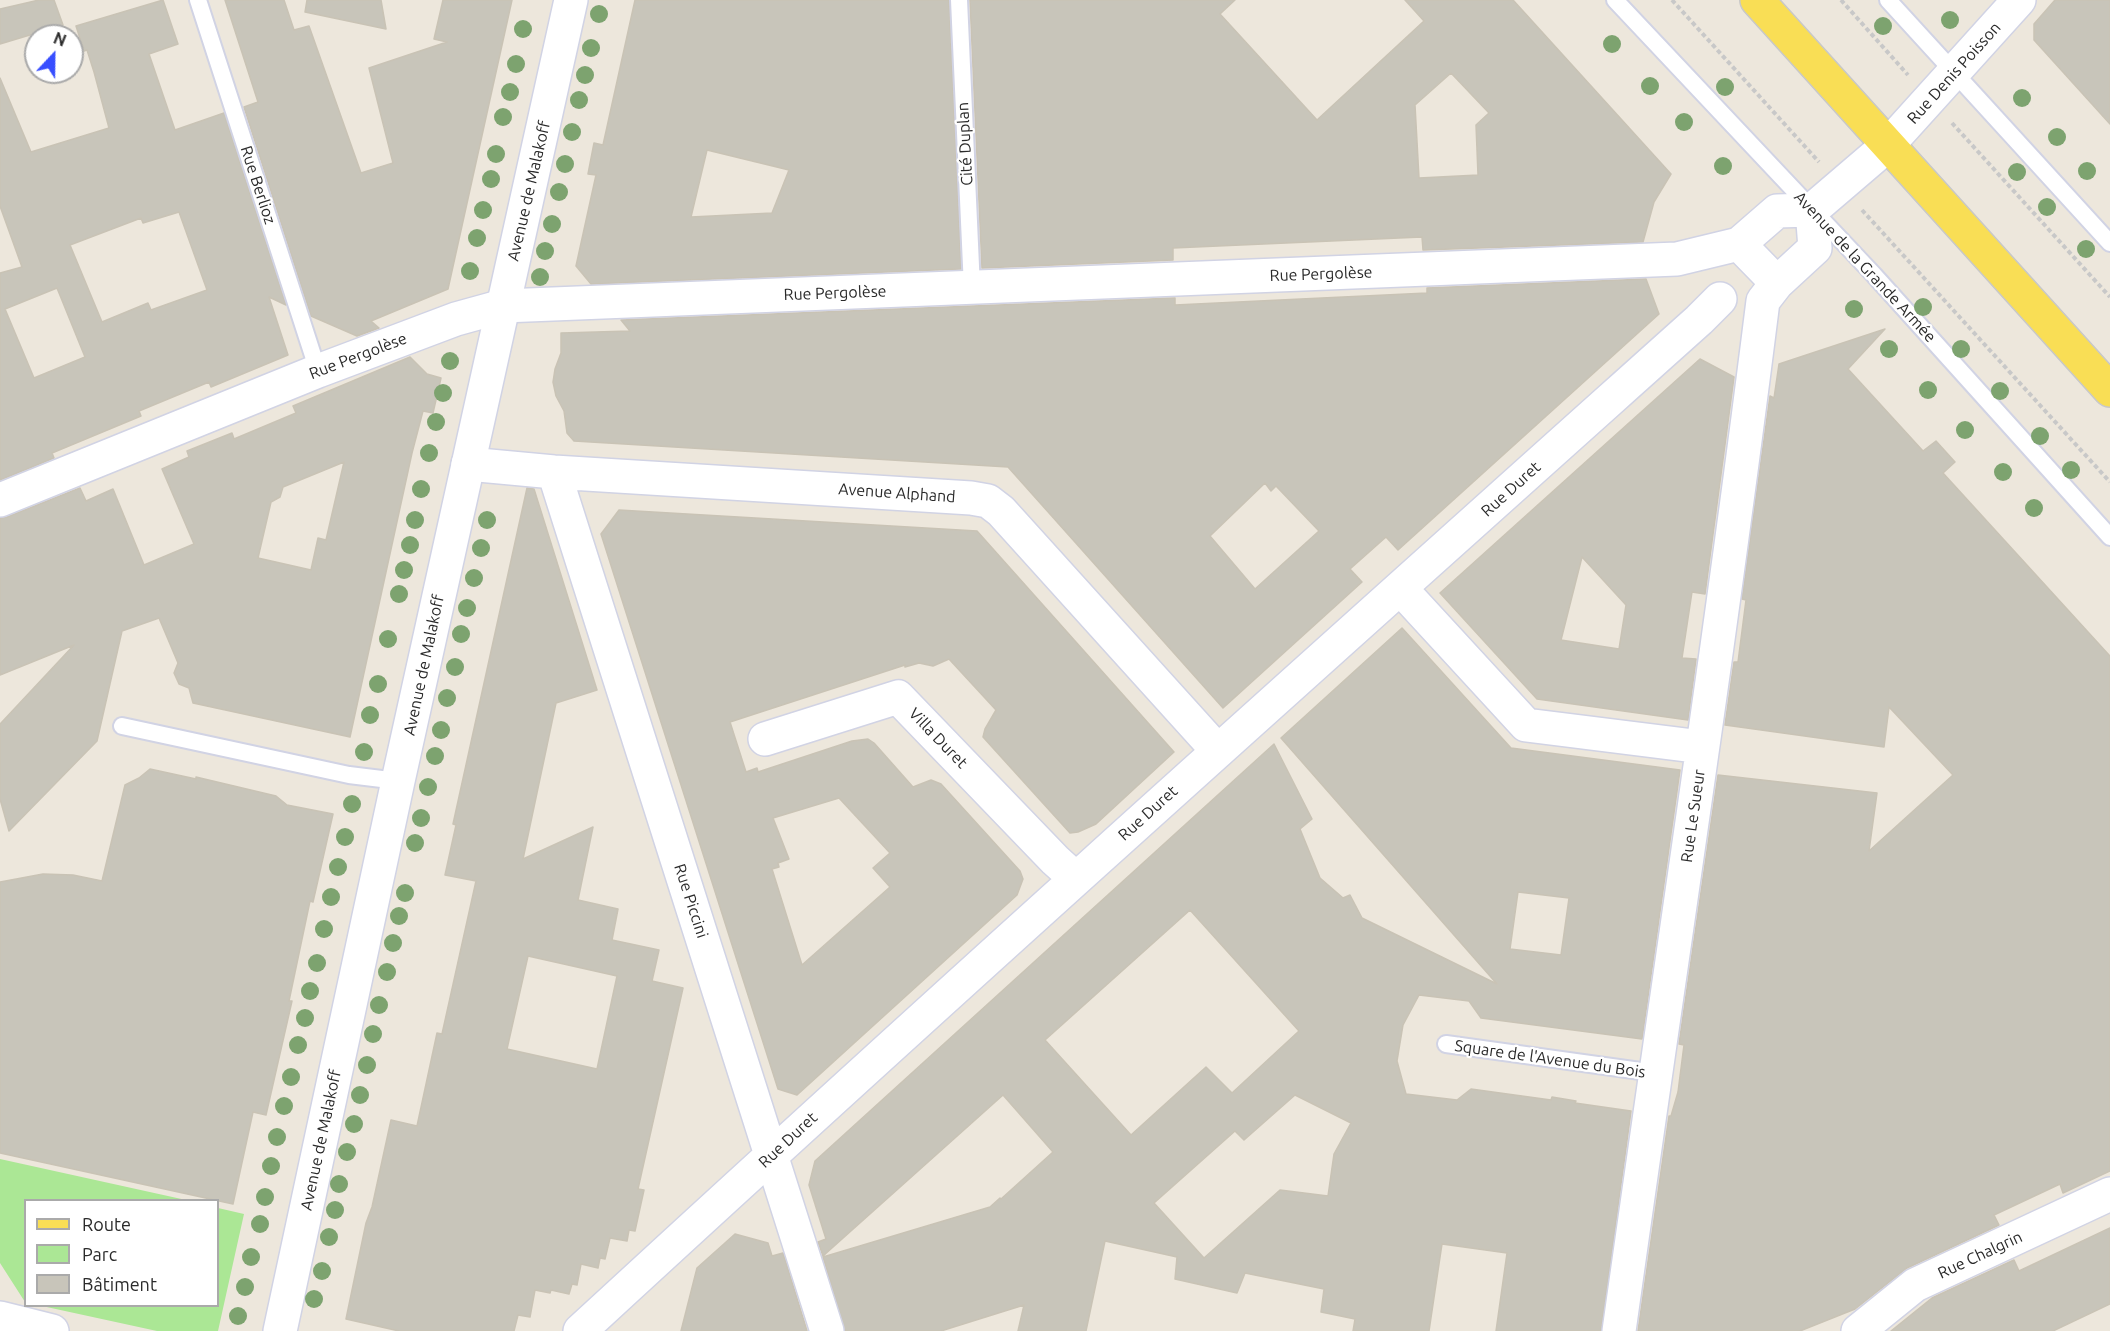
<!DOCTYPE html>
<meta charset="utf-8">
<style>
body{margin:0}
#map{position:relative;width:2110px;height:1331px;overflow:hidden;background:#ede7dc;font-family:Ubuntu,sans-serif}
canvas{display:block}
.legend{position:absolute;left:24px;top:1199px;width:195px;height:108px;box-sizing:border-box;background:#fff;border:2px solid #aaa;margin:0;padding:8px 10px;list-style:none;font-size:18px;color:#2a2a2a}
.legend li{display:flex;align-items:center;gap:12px;height:30px}
.legend b{width:30px;border:2px solid #aaa}
.north{position:absolute;left:24px;top:24px;width:60px;height:60px;box-sizing:border-box;background:#fff;border:2px solid #aaa;border-radius:50%;rotate:22deg;font-size:16px;font-weight:700;line-height:24px;text-align:center;color:#2a2a2a}
.north::after{content:'';display:block;margin:auto;width:21px;height:27px;background:#374eff;clip-path:polygon(50% 0,100% 100%,50% 72%,0 100%)}
</style>
<div id="map">
<canvas width="2110" height="1331"></canvas>
<ul class="legend">
<li><b style="height:8px;background:#f9de55"></b>Route</li>
<li><b style="height:16px;background:#abe795"></b>Parc</li>
<li><b style="height:16px;background:#c8c5ba"></b>Bâtiment</li>
</ul>
<div class="north">N</div>
</div>
<script>
const ctx = document.querySelector('canvas').getContext('2d');
ctx.lineJoin = 'round';
function fillPath(path, color) {
  ctx.fillStyle = color;
  ctx.fill(path, 'evenodd');
}
function trace(path, color, width, dash) {
  ctx.strokeStyle = color;
  ctx.lineWidth = width;
  ctx.lineCap = dash ? 'butt' : 'round';
  ctx.setLineDash(dash || []);
  ctx.stroke(path);
}
function drawText(font, color, halo, rows, align = 'center') {
  ctx.font = font + ' Ubuntu,sans-serif';
  ctx.lineWidth = 4.5;
  ctx.setLineDash([]);
  ctx.textBaseline = 'middle';
  ctx.strokeStyle = halo;
  ctx.fillStyle = color;
  for (const [text, x, y, turn = 0] of rows) {
    ctx.save();
    ctx.translate(x, y);
    ctx.rotate((+turn || 0) * Math.PI / 180);
    ctx.textAlign = isNaN(turn) ? turn : align;
    if (halo) ctx.strokeText(text, 0, 0);
    ctx.fillText(text, 0, 0);
    ctx.restore();
  }
}
fillPath(new Path2D(`
 M 0,1159 L 186,1200 L 26,1200 L 25,1302 L 0,1263 Z
 M 218,1208 L 244,1214 L 218,1331 L 157,1331 L 42,1306 L 218,1306 Z`), '#abe795');
const building = new Path2D(`
 M 39,0 L 54,0 L 63,25 L 0,44 L 0,9 Z
 M 163,0 L 178,44 L 149,54 L 175,130 L 224,113 L 286,305 L 269,297 L 288,355 L 211,387 L 209,382 L 139,411 L 141,416 L 64,448 L 52,453 L 54,458 L 0,480 L 0,273 L 22,267 L 0,206 L 0,78 L 31,152 L 109,128 L 94,72 L 87,50 L 84,51 L 76,26 ZM 179,212 L 207,290 L 151,310 L 148,303 L 102,322 L 70,245 L 141,218 L 143,223 ZM 57,288 L 85,357 L 34,378 L 5,309 Z
 M 225,0 L 284,0 L 294,30 L 309,26 L 361,173 L 393,163 L 369,68 L 447,42 L 434,39 L 443,0 L 512,0 L 448,289 L 371,321 L 379,328 L 357,336 L 311,316 L 244,107 L 258,102 Z
 M 307,0 L 381,0 L 386,29 L 305,12 Z
 M 635,0 L 949,0 L 961,269 L 591,284 L 576,266 L 596,175 L 588,174 L 594,143 L 603,145 ZM 707,150 L 789,170 L 772,213 L 691,217 Z
 M 970,0 L 1235,0 L 1220,14 L 1317,120 L 1424,21 L 1405,0 L 1513,0 L 1671,174 L 1654,202 L 1643,242 L 1423,250 L 1422,237 L 1173,248 L 1173,260 L 982,268 ZM 1451,73 L 1489,113 L 1476,125 L 1478,175 L 1419,178 L 1415,105 Z
 M 2055,0 L 2110,0 L 2110,124 L 2034,40 L 2034,24 Z
 M 1646,279 L 1659,314 L 1398,550 L 1386,537 L 1350,569 L 1362,582 L 1223,708 L 1008,467 L 574,441 L 567,433 L 564,411 L 556,396 L 553,382 L 555,369 L 561,353 L 561,333 L 630,331 L 621,320 L 1175,298 L 1175,305 L 1427,293 L 1427,288 ZM 1265,483 L 1271,491 L 1276,486 L 1319,531 L 1255,589 L 1210,536 Z
 M 1885,329 L 1848,369 L 1923,451 L 1936,441 L 1955,462 L 1943,473 L 2110,656 L 2110,1171 L 2063,1193 L 2060,1184 L 1994,1215 L 1999,1225 L 1907,1268 L 1855,1309 L 1800,1331 L 1638,1331 L 1669,1116 L 1671,1116 L 1678,1092 L 1684,1045 L 1679,1044 L 1718,775 L 1877,793 L 1869,851 L 1953,775 L 1889,707 L 1884,747 L 1725,725 L 1734,662 L 1738,662 L 1746,600 L 1742,599 L 1770,396 L 1774,398 L 1779,364 Z
 M 410,357 L 427,374 L 441,378 L 433,413 L 423,411 L 412,453 L 350,737 L 193,703 L 189,688 L 179,684 L 174,673 L 178,663 L 159,618 L 122,631 L 97,741 L 9,831 L 0,799 L 0,724 L 74,645 L 0,675 L 0,518 L 7,517 L 80,488 L 86,501 L 113,489 L 144,565 L 194,544 L 162,469 L 189,457 L 187,451 L 232,433 L 234,439 L 296,413 L 293,406 ZM 344,462 L 326,540 L 318,538 L 311,570 L 258,558 L 271,502 L 280,497 L 283,487 Z
 M 1700,359 L 1734,377 L 1705,594 L 1692,592 L 1682,658 L 1696,659 L 1688,720 L 1537,699 L 1440,593 ZM 1582,557 L 1626,605 L 1619,649 L 1561,640 Z
 M 527,488 L 534,489 L 597,690 L 556,703 L 523,859 L 593,827 L 578,900 L 618,909 L 612,940 L 659,950 L 652,981 L 683,988 L 638,1189 L 644,1190 L 635,1231 L 629,1230 L 627,1241 L 610,1238 L 605,1259 L 600,1258 L 598,1268 L 581,1264 L 577,1285 L 572,1284 L 569,1294 L 551,1290 L 550,1293 L 535,1290 L 530,1317 L 518,1315 L 514,1331 L 399,1331 L 346,1319 L 366,1223 L 372,1207 L 391,1120 L 417,1126 L 437,1033 L 442,1034 L 476,881 L 445,875 L 456,825 L 453,824 ZM 528,956 L 617,976 L 597,1069 L 507,1049 Z
 M 619,510 L 977,531 L 1174,752 L 1096,824 L 1078,832 L 1070,833 L 983,737 L 985,729 L 996,710 L 949,659 L 933,666 L 919,663 L 905,667 L 905,665 L 730,722 L 746,772 L 757,768 L 758,772 L 852,741 L 868,739 L 874,743 L 913,787 L 931,780 L 941,784 L 1020,871 L 1023,879 L 1017,895 L 797,1095 L 778,1089 L 601,534 ZM 839,798 L 890,853 L 873,868 L 890,887 L 802,965 L 772,869 L 779,867 L 778,863 L 789,859 L 773,818 Z
 M 1402,628 L 1511,748 L 1680,770 L 1642,1039 L 1481,1018 L 1469,1001 L 1419,995 L 1403,1025 L 1397,1061 L 1406,1094 L 1457,1100 L 1471,1089 L 1551,1100 L 1552,1097 L 1576,1101 L 1575,1103 L 1631,1111 L 1601,1331 L 1496,1331 L 1507,1253 L 1442,1244 L 1429,1331 L 1353,1331 L 1355,1319 L 1321,1312 L 1324,1289 L 1245,1273 L 1237,1293 L 1175,1279 L 1177,1257 L 1105,1241 L 1086,1331 L 1018,1331 L 1024,1305 L 941,1331 L 845,1331 L 823,1257 L 990,1207 L 1000,1198 L 1001,1199 L 1053,1152 L 1003,1095 L 823,1256 L 818,1242 L 826,1239 L 809,1185 L 815,1161 L 1274,744 L 1312,819 L 1300,829 L 1320,878 L 1343,898 L 1350,895 L 1362,918 L 1497,984 L 1281,738 ZM 1518,892 L 1569,898 L 1561,955 L 1510,949 ZM 1190,910 L 1299,1031 L 1232,1093 L 1206,1067 L 1131,1135 L 1045,1040 ZM 1295,1095 L 1351,1123 L 1334,1154 L 1328,1196 L 1280,1190 L 1204,1258 L 1154,1203 L 1235,1131 L 1244,1140 Z
 M 150,769 L 196,779 L 196,777 L 276,796 L 287,805 L 333,814 L 313,902 L 310,901 L 289,1001 L 292,1001 L 266,1115 L 253,1112 L 233,1204 L 0,1153 L 0,882 L 43,874 L 73,875 L 102,881 L 125,785 L 139,778 Z
 M 2110,1228 L 2110,1304 L 2053,1331 L 1891,1331 L 1932,1298 L 2014,1260 L 2019,1271 Z
 M 735,1234 L 768,1243 L 772,1256 L 783,1253 L 807,1331 L 681,1331 L 697,1268 Z`);
fillPath(building, '#c8c5ba');
trace(building, '#c9c3b5', 1.5);
const lane = new Path2D(`
 M 198,0 L 318,371
 M 959,0 L 972,288
 M 1615,0 L 1874,275 L 2110,537
 M 1888,0 C 1962,81 2036,162 2110,243
 M 122,726 L 349,775 L 398,781
 M 1446,1044 L 1655,1073`);
const street = new Path2D(`
 M 1739,244 L 1777,283
 M 468,464 L 554,472 L 971,498 L 988,501 L 1001,511 L 1217,750
 M 554,472 L 827,1331
 M 0,500 L 318,371 L 456,319 L 503,306 L 1677,259 L 1739,244 L 1777,211 L 1812,210 L 1888,145 L 2019,0
 M 1400,588 L 1526,725 L 1702,747
 M 765,739 L 898,697 L 1055,860 L 1076,879
 M 0,1318 L 52,1331
 M 580,1331 C 950,990 1325,655 1699,320 L 1720,299
 M 1619,1331 C 1667,988 1720,645 1763,301 L 1777,283 L 1815,248 L 1812,210
 M 1858,1331 L 1915,1285 L 2110,1194`);
const secondary = new Path2D(`
 M 280,1331 L 398,781 L 571,0`);
const primary = new Path2D(`
 M 1757,0 L 2110,390`);
trace(lane, '#d1d3e4', 20);
trace(street, '#d1d3e4', 36);
trace(secondary, '#d1d3e4', 36);
trace(primary, '#c8c8c8', 36);
trace(new Path2D(`
 M 1672,0 L 1819,162
 M 1841,0 L 1908,75
 M 1952,123 L 2110,297
 M 1862,210 L 2110,482`), '#c8c8c8', 4, [4.5, 3]);
trace(lane, '#fff', 16);
trace(street, '#fff', 33);
trace(secondary, '#fff', 33);
trace(primary, '#f9de55', 33);
ctx.fillStyle = '#7da36f';
for (const [x, y] of [
 [599,14],
 [1950,20],
 [1883,26],
 [523,29],
 [1612,44],
 [591,48],
 [516,64],
 [585,75],
 [1650,86],
 [1725,87],
 [510,92],
 [2022,98],
 [579,100],
 [503,117],
 [1684,122],
 [572,132],
 [2057,137],
 [496,154],
 [565,164],
 [1723,166],
 [2087,171],
 [2017,172],
 [491,179],
 [559,192],
 [2047,207],
 [483,210],
 [552,224],
 [477,238],
 [2086,249],
 [545,251],
 [470,271],
 [540,277],
 [1923,307],
 [1854,309],
 [1889,349],
 [1961,349],
 [450,361],
 [1928,390],
 [2000,391],
 [443,393],
 [436,422],
 [1965,430],
 [2040,436],
 [429,453],
 [2071,470],
 [2003,472],
 [421,489],
 [2034,508],
 [415,520],
 [487,520],
 [410,545],
 [481,548],
 [404,570],
 [474,578],
 [399,594],
 [467,608],
 [461,634],
 [388,639],
 [455,667],
 [378,684],
 [447,698],
 [370,715],
 [441,730],
 [364,752],
 [435,756],
 [428,787],
 [352,804],
 [421,818],
 [345,837],
 [415,843],
 [338,867],
 [405,893],
 [331,897],
 [399,916],
 [324,929],
 [393,943],
 [317,963],
 [387,972],
 [310,991],
 [379,1005],
 [305,1018],
 [373,1034],
 [298,1045],
 [367,1065],
 [291,1077],
 [360,1095],
 [284,1106],
 [354,1124],
 [277,1137],
 [347,1152],
 [271,1166],
 [339,1184],
 [265,1197],
 [335,1210],
 [260,1224],
 [329,1237],
 [251,1257],
 [322,1271],
 [245,1287],
 [314,1299],
 [238,1316]
]) {
  ctx.beginPath();
  ctx.arc(x, y, 9, 0, 2 * Math.PI);
  ctx.fill();
}
drawText('16px', '#2a2a2a', '#fff', [
 ["Rue Denis Poisson",1954,73,-48],
 ["Cité Duplan",965,144,-93],
 ["Rue Berlioz",258,185,72],
 ["Avenue de Malakoff",529,191,-77],
 ["Avenue de la Grande Armée",1865,267,47],
 ["Rue Pergolèse",1321,274,-2],
 ["Rue Pergolèse",835,293,-2],
 ["Rue Pergolèse",358,356,-21],
 ["Rue Duret",1511,489,-42],
 ["Avenue Alphand",897,493,4],
 ["Avenue de Malakoff",424,665,-78],
 ["Villa Duret",938,738,46],
 ["Rue Duret",1148,813,-42],
 ["Rue Le Sueur",1693,816,-82],
 ["Rue Piccini",691,901,72],
 ["Square de l'Avenue du Bois",1550,1059,8],
 ["Avenue de Malakoff",321,1140,-78],
 ["Rue Duret",788,1140,-43],
 ["Rue Chalgrin",1980,1255,-25]
]);
</script>
